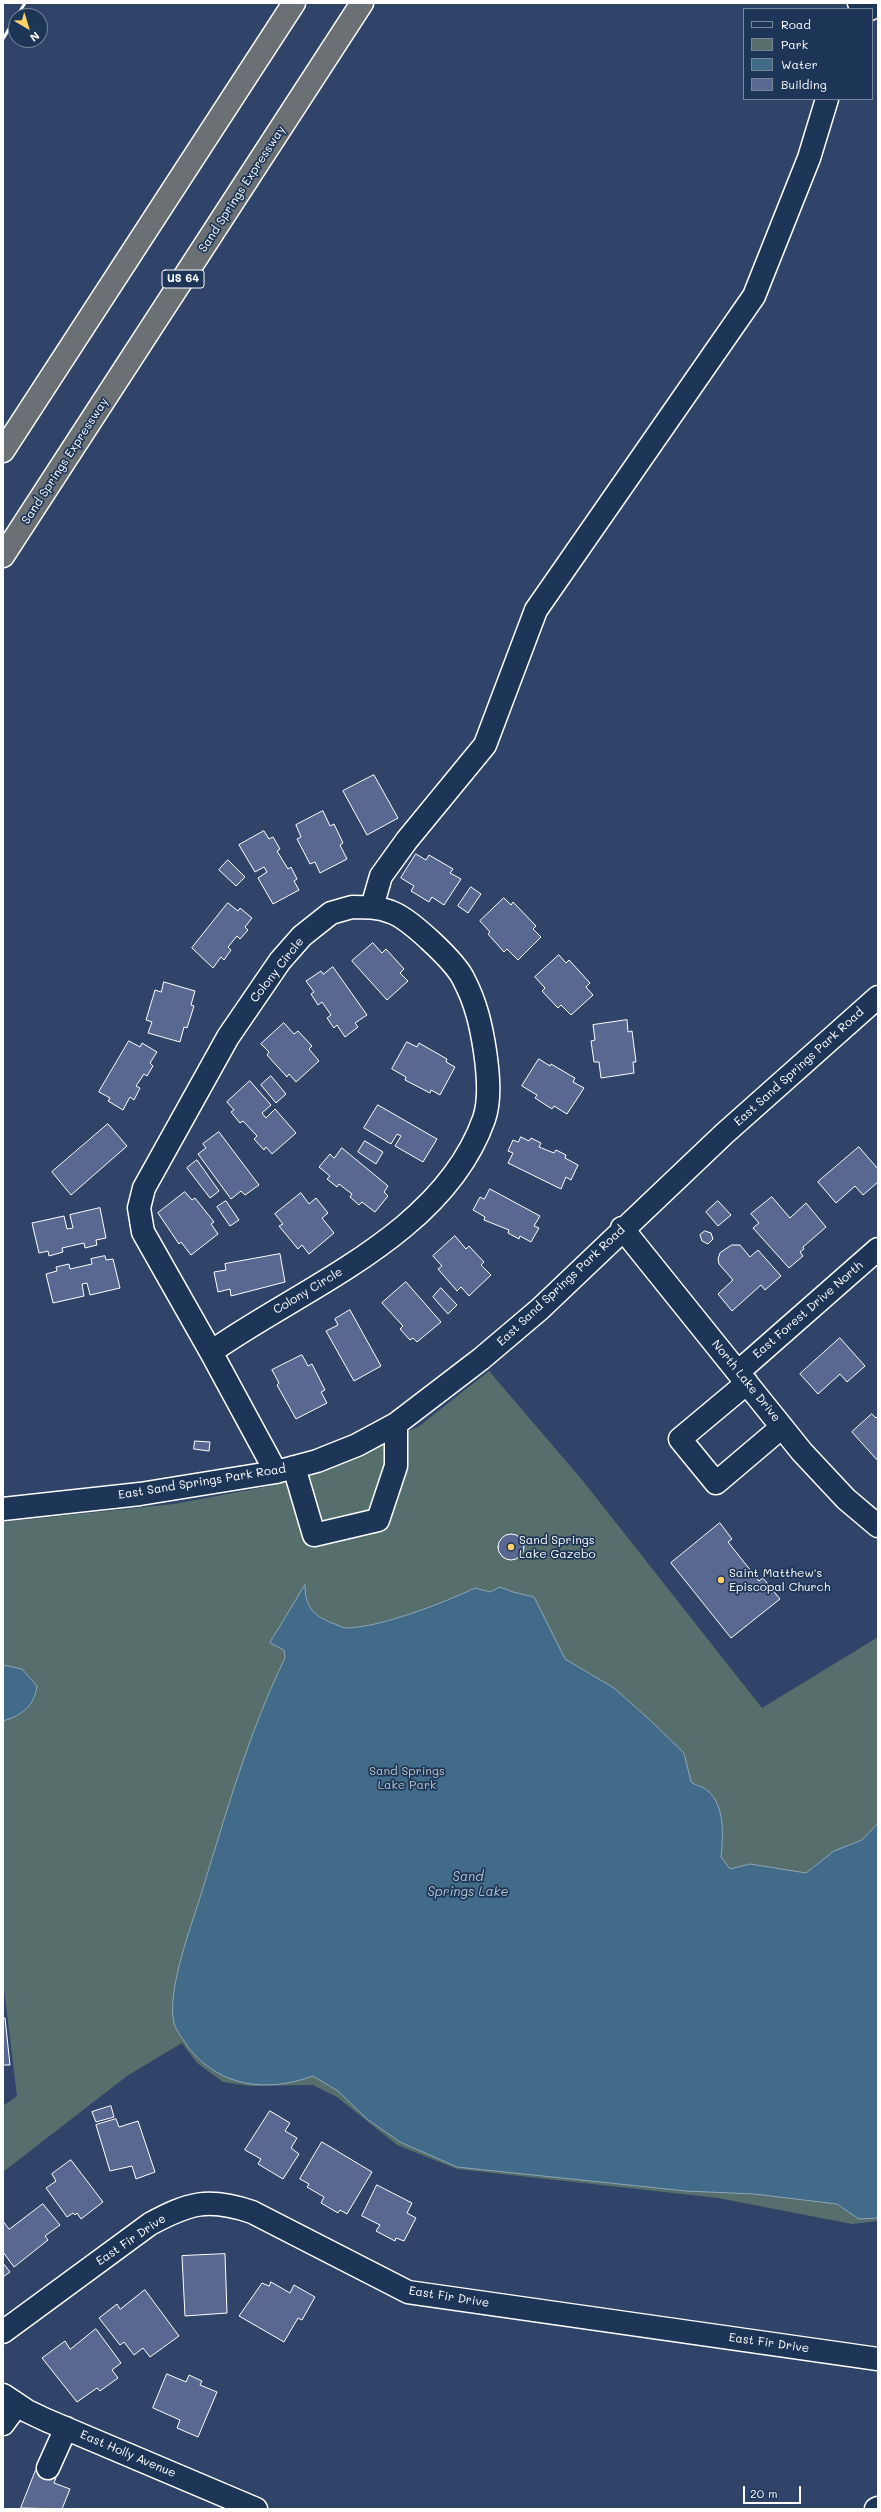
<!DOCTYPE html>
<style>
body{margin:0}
#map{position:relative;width:881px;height:2512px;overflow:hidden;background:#2f4468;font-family:Mali,sans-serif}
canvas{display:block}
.frame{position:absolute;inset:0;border:4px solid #fff;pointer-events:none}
.legend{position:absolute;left:743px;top:8px;width:130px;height:92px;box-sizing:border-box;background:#1d3557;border:1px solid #77869a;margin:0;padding:5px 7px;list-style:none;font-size:12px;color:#fff}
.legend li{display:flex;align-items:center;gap:8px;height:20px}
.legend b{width:20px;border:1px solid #77869a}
.north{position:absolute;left:8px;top:8px;width:40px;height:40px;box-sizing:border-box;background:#1d3557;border:1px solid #77869a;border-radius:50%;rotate:142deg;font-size:11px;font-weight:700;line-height:16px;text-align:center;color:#fff}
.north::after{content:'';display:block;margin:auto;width:14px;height:18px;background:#ffd166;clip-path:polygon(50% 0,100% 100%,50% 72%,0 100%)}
.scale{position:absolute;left:743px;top:2486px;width:58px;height:18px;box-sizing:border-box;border:2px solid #fff;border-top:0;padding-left:5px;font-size:12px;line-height:14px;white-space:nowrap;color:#fff;-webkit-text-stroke:3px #1d3557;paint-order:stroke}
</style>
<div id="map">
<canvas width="881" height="2512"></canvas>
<div class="frame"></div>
<ul class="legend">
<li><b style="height:5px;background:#1d3557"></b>Road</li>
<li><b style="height:11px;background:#576f6c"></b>Park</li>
<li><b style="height:11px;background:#416b88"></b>Water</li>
<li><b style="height:11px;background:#596890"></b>Building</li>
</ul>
<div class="north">N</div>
<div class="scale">20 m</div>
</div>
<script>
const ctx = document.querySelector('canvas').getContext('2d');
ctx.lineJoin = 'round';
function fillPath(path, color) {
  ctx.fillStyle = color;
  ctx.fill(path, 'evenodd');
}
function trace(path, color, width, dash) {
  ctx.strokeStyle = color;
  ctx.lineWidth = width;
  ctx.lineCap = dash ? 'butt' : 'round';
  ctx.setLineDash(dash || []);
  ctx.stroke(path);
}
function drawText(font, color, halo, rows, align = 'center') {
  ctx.font = font + ' Mali,sans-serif';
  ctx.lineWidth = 3.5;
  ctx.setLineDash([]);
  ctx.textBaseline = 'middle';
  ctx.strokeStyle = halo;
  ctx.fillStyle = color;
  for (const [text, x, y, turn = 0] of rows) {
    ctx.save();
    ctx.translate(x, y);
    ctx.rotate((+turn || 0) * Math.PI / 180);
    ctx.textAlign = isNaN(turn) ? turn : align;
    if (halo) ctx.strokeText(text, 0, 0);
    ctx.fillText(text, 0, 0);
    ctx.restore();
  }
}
fillPath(new Path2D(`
 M 489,1371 L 583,1481 L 762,1708 L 878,1637 L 878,2221 L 852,2224 L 718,2198 L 457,2169 L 397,2145 L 337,2097 L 313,2085 L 250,2086 L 223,2082 L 197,2063 L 182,2043 L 127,2076 L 3,2172 L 3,2106 L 17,2096 L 3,1981 L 3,1522 L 174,1504 L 270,1486 L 418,1427 Z`), '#576f6c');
const water = new Path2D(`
 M 305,1585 C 305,1606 312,1615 332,1623 C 336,1624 342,1628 346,1628 C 379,1628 446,1602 475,1588 L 490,1592 L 500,1587 L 513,1592 L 534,1597 L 565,1659 L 614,1688 L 651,1721 L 684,1753 L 691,1782 C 695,1785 700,1786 704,1788 C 726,1802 723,1836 721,1857 L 730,1869 L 750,1864 L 806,1873 L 834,1851 L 862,1840 L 878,1823 L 878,2218 L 859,2219 L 837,2204 L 754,2194 L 686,2191 L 457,2167 L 400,2142 L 367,2119 L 338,2091 L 313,2076 C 267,2093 219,2087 188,2047 C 184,2040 176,2031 174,2023 C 166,1990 193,1922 203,1888 C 227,1810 249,1732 285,1658 L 284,1650 L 270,1643 Z
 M 3,1665 L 22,1669 L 37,1686 C 34,1706 23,1715 3,1721 Z`);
fillPath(water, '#416b88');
trace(water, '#8da6b8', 1);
const building = new Path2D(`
 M 374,775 L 398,818 L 367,835 L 343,791 Z
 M 323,811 L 330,826 L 334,824 L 343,843 L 340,845 L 347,859 L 320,873 L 315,862 L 310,864 L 297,839 L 301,837 L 296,825 Z
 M 264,831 L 269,839 L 273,837 L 280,849 L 277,851 L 288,869 L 291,867 L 297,879 L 294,881 L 299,890 L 273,904 L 258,878 L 267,872 L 264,867 L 255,872 L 239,845 Z
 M 416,854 L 426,860 L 429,855 L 453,869 L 450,873 L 461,879 L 444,905 L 432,897 L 429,902 L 411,891 L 414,886 L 401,878 Z
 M 228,860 L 245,877 L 236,886 L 219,870 Z
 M 471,887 L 481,894 L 468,913 L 458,906 Z
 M 504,898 L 511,905 L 513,902 L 536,926 L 533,929 L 541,937 L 518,960 L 507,949 L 504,952 L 488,934 L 490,932 L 480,921 Z
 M 228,903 L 238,911 L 240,908 L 252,918 L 245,927 L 248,930 L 240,939 L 237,936 L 228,947 L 231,950 L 224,960 L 221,957 L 213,968 L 192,948 Z
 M 373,943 L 382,953 L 386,949 L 404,969 L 400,973 L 408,981 L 387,1000 L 352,961 Z
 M 559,955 L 566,963 L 569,960 L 590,983 L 586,987 L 593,995 L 571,1015 L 561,1005 L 558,1008 L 542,991 L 545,988 L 535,977 Z
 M 333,967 L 367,1015 L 355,1023 L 358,1027 L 345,1037 L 337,1025 L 334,1028 L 327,1018 L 331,1015 L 322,1002 L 318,1005 L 311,994 L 314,992 L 306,981 L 321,971 L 323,974 Z
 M 164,982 L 195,991 L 191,1005 L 194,1006 L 187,1028 L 184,1027 L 180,1042 L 148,1033 L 152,1022 L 146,1020 L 155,990 L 161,992 Z
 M 627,1020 L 628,1032 L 632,1031 L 636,1062 L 633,1062 L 634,1073 L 601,1078 L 599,1062 L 594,1062 L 591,1041 L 595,1040 L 593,1025 Z
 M 284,1023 L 294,1034 L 298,1031 L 312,1046 L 309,1049 L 319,1061 L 296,1082 L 289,1074 L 287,1077 L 267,1055 L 269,1052 L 261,1044 Z
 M 129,1041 L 140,1047 L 142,1043 L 157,1052 L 150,1063 L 153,1066 L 147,1076 L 144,1074 L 136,1086 L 140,1088 L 134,1100 L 130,1097 L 123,1110 L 108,1101 L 110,1098 L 99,1092 Z
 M 407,1042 L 417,1047 L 419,1043 L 447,1059 L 446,1062 L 455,1067 L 440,1095 L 431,1090 L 430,1093 L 405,1080 L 406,1077 L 392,1069 Z
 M 539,1059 L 550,1066 L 551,1064 L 575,1078 L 573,1082 L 584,1088 L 567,1114 L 554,1106 L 552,1109 L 535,1098 L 537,1095 L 522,1086 Z
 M 271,1076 L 286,1094 L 276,1103 L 261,1085 Z
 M 250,1081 L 271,1105 L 262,1113 L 266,1118 L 275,1109 L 296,1133 L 272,1154 L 266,1147 L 264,1150 L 254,1139 L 257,1136 L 243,1121 L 240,1123 L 231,1112 L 234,1110 L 227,1102 Z
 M 378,1105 L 437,1139 L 423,1162 L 395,1146 L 401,1136 L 397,1134 L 391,1144 L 364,1128 Z
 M 108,1124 L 127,1146 L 71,1195 L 52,1172 Z
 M 219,1132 L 259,1185 L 245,1195 L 241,1191 L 231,1199 L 198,1154 L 206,1148 L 203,1144 Z
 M 521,1137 L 529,1141 L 531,1138 L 541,1143 L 539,1147 L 554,1153 L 556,1150 L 566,1155 L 565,1158 L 578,1165 L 571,1180 L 566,1177 L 561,1189 L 508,1163 L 513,1153 L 508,1151 L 513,1140 L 518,1142 Z
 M 365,1141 L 383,1152 L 376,1164 L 358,1152 Z
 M 859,1147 L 878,1169 L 878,1182 L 863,1195 L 855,1186 L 836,1203 L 818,1182 Z
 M 342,1148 L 388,1186 L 384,1192 L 388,1196 L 375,1212 L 362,1202 L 359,1205 L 350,1197 L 352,1194 L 339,1184 L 337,1187 L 327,1179 L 330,1176 L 319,1167 L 330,1154 L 334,1158 Z
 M 197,1160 L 219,1191 L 210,1198 L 187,1168 Z
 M 490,1189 L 540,1216 L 534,1226 L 539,1228 L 531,1242 L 520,1236 L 519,1239 L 508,1233 L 509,1230 L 484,1220 L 485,1217 L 473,1210 L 480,1197 L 484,1199 Z
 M 185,1192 L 192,1200 L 195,1198 L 214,1222 L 211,1224 L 218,1234 L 191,1255 L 181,1242 L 179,1244 L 158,1213 Z
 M 301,1193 L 309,1204 L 316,1198 L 328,1213 L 322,1218 L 334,1233 L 309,1254 L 302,1245 L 298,1249 L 279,1226 L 283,1224 L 275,1214 Z
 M 772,1197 L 790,1218 L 806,1203 L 826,1227 L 803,1247 L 804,1249 L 800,1252 L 803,1256 L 789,1268 L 753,1228 L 759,1223 L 751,1214 Z
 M 226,1201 L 239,1220 L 230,1226 L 217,1207 Z
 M 718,1201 L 731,1215 L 718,1226 L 706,1212 Z
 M 100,1208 L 106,1238 L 96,1240 L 97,1245 L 85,1248 L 84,1243 L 62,1248 L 63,1252 L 49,1256 L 48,1251 L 39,1253 L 32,1223 L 64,1216 L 67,1229 L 73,1228 L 70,1215 Z
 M 705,1231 L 711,1233 L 713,1239 L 708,1244 L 702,1241 L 700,1235 Z
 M 455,1236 L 466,1249 L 469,1246 L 484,1262 L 481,1265 L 491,1275 L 469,1296 L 461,1287 L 457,1291 L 438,1269 L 442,1266 L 433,1256 Z
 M 732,1245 L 740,1245 L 750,1257 L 758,1250 L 781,1276 L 765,1290 L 761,1285 L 732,1311 L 718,1294 L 733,1280 L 719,1264 L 718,1259 L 720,1253 Z
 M 280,1254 L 285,1282 L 231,1296 L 230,1289 L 218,1292 L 214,1272 L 226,1270 L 225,1264 Z
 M 105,1256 L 106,1260 L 113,1259 L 120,1288 L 90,1295 L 87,1283 L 82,1284 L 84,1296 L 53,1303 L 46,1274 L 57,1271 L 56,1267 L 69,1264 L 70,1269 L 92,1264 L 91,1259 Z
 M 406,1282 L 441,1322 L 417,1342 L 413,1338 L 410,1340 L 400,1329 L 403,1326 L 382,1303 Z
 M 441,1288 L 457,1305 L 448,1314 L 433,1297 Z
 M 350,1310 L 381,1366 L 354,1381 L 326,1331 L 338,1325 L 335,1319 Z
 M 840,1338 L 865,1366 L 847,1382 L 840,1374 L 818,1394 L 800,1374 Z
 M 302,1355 L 308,1366 L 312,1364 L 325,1390 L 321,1392 L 327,1403 L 296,1419 L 277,1385 L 279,1383 L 272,1370 Z
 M 872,1414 L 876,1418 L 878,1416 L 878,1461 L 852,1432 Z
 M 195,1441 L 210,1442 L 209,1451 L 194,1449 Z
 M 720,1523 L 732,1539 L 728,1542 L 759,1581 L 763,1578 L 780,1599 L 731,1638 L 671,1563 Z
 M498 1547a13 13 0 1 1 26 0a13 13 0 1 1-26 0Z
 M 3,2018 L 5,2018 L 10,2065 L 3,2065 Z
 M 111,2106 L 114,2117 L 96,2122 L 92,2112 Z
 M 270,2111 L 290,2123 L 285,2131 L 297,2138 L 291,2148 L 299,2154 L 283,2179 L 258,2164 L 261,2159 L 245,2150 Z
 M 116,2119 L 119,2127 L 138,2121 L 155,2172 L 136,2179 L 132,2166 L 110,2171 L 96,2125 Z
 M 322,2142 L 372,2172 L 347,2214 L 340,2210 L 338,2213 L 321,2203 L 324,2197 L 307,2187 L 309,2184 L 300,2179 Z
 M 71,2160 L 103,2202 L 81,2219 L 77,2213 L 75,2215 L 73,2213 L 67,2217 L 46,2188 L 56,2181 L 52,2174 Z
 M 377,2185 L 412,2203 L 407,2213 L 416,2218 L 404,2241 L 396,2238 L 395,2241 L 376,2231 L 380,2225 L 362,2216 Z
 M 43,2204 L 60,2225 L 45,2236 L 48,2240 L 14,2267 L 3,2252 L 3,2221 L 9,2229 Z
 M 225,2254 L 227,2313 L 185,2316 L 182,2256 Z
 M 3,2263 L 10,2272 L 3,2277 Z
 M 271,2282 L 290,2293 L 294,2285 L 315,2297 L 302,2320 L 298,2318 L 284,2342 L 239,2316 L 262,2283 L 269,2286 Z
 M 145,2290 L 179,2336 L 150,2357 L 143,2348 L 134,2355 L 124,2342 L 120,2345 L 99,2318 L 117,2304 L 120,2309 Z
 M 96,2329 L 121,2363 L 112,2370 L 118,2378 L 100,2391 L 97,2388 L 77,2402 L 42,2358 L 65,2341 L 70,2349 Z
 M 167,2374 L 186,2382 L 189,2375 L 202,2381 L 200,2385 L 217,2392 L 198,2437 L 177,2428 L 180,2420 L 153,2408 Z
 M 36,2470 L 56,2478 L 54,2483 L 70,2489 L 62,2509 L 21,2508 Z`);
fillPath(building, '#596890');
trace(building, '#fff', 1);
const minor = new Path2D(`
 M 859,3 L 870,9
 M 352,907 C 365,907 378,907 391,912 C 409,918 456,962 464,980 C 476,1003 481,1025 485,1051 C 488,1072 491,1099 484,1119 C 443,1235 303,1287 211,1352 L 143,1232 L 139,1208 L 144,1188 L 228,1037 L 280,961 L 302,936 L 331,913 Z
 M 372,907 L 381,876 L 407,840 L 485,745 L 536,610 L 754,296 L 809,158 L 827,99
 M 622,1228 L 802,1452 L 846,1499 L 878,1526
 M 211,1352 L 276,1472
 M 738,1372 L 878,1249
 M 747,1383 L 680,1439 L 716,1483 L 782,1427
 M 294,1467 L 314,1535 L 378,1520 L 396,1466 L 396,1424
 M 3,1509 L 140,1494 L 276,1472 L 317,1461 L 357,1445 L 396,1424 L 481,1359 L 540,1309 L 724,1134 L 878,997
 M 3,2332 L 150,2224 C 189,2203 208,2197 252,2212 L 408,2292 L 878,2359
 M 3,2395 L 27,2411 L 46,2420 L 256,2509
 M 3,2424 L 17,2405
 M 48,2468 L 66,2428
 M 876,2509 L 878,2508`);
const highway = new Path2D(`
 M 3,451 L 294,3
 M 3,556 L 362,3`);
trace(minor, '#fff', 25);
trace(highway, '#fff', 25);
trace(minor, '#1d3557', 22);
trace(highway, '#6a7074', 22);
trace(new Path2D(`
 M 17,16 L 25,3
 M 3,39 L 16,17`), '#fff', 3);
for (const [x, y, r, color] of [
 [511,1547,4,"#ffd166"],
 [721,1580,4,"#ffd166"]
]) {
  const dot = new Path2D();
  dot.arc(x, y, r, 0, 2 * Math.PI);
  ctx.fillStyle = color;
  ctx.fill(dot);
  trace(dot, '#1d3557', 1.5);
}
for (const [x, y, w] of [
 [183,279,42]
]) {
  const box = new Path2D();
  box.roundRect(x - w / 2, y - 9, w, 18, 3);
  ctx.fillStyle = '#1d3557';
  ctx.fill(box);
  trace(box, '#fff', 1);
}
drawText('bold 11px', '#fff', null, [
 ["US 64",183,279]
]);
drawText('12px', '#fff', '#1d3557', [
 ["Sand Springs Expressway",242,189,-57],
 ["Sand Springs Expressway",65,461,-57],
 ["Colony Circle",277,970,-52],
 ["East Sand Springs Park Road",799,1067,-42],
 ["East Sand Springs Park Road",561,1286,-43],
 ["Colony Circle",308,1291,-31],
 ["East Forest Drive North",808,1310,-41],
 ["North Lake Drive",746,1381,51],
 ["East Sand Springs Park Road",202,1482,-9],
 ["East Fir Drive",131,2240,-34],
 ["East Fir Drive",449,2297,9],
 ["East Fir Drive",769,2343,8],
 ["East Holly Avenue",128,2454,23]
]);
drawText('12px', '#fff', '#1d3557', [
 ["Sand Springs",519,1540],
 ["Lake Gazebo",519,1554],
 ["Saint Matthew's",729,1573],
 ["Episcopal Church",729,1587]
], 'left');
drawText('12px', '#bcc5c4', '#1d3557', [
 ["Sand Springs",407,1771],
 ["Lake Park",407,1785]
]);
drawText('italic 13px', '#b3c4cf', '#1d3557', [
 ["Sand",468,1877],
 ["Springs Lake",468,1892]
]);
</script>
